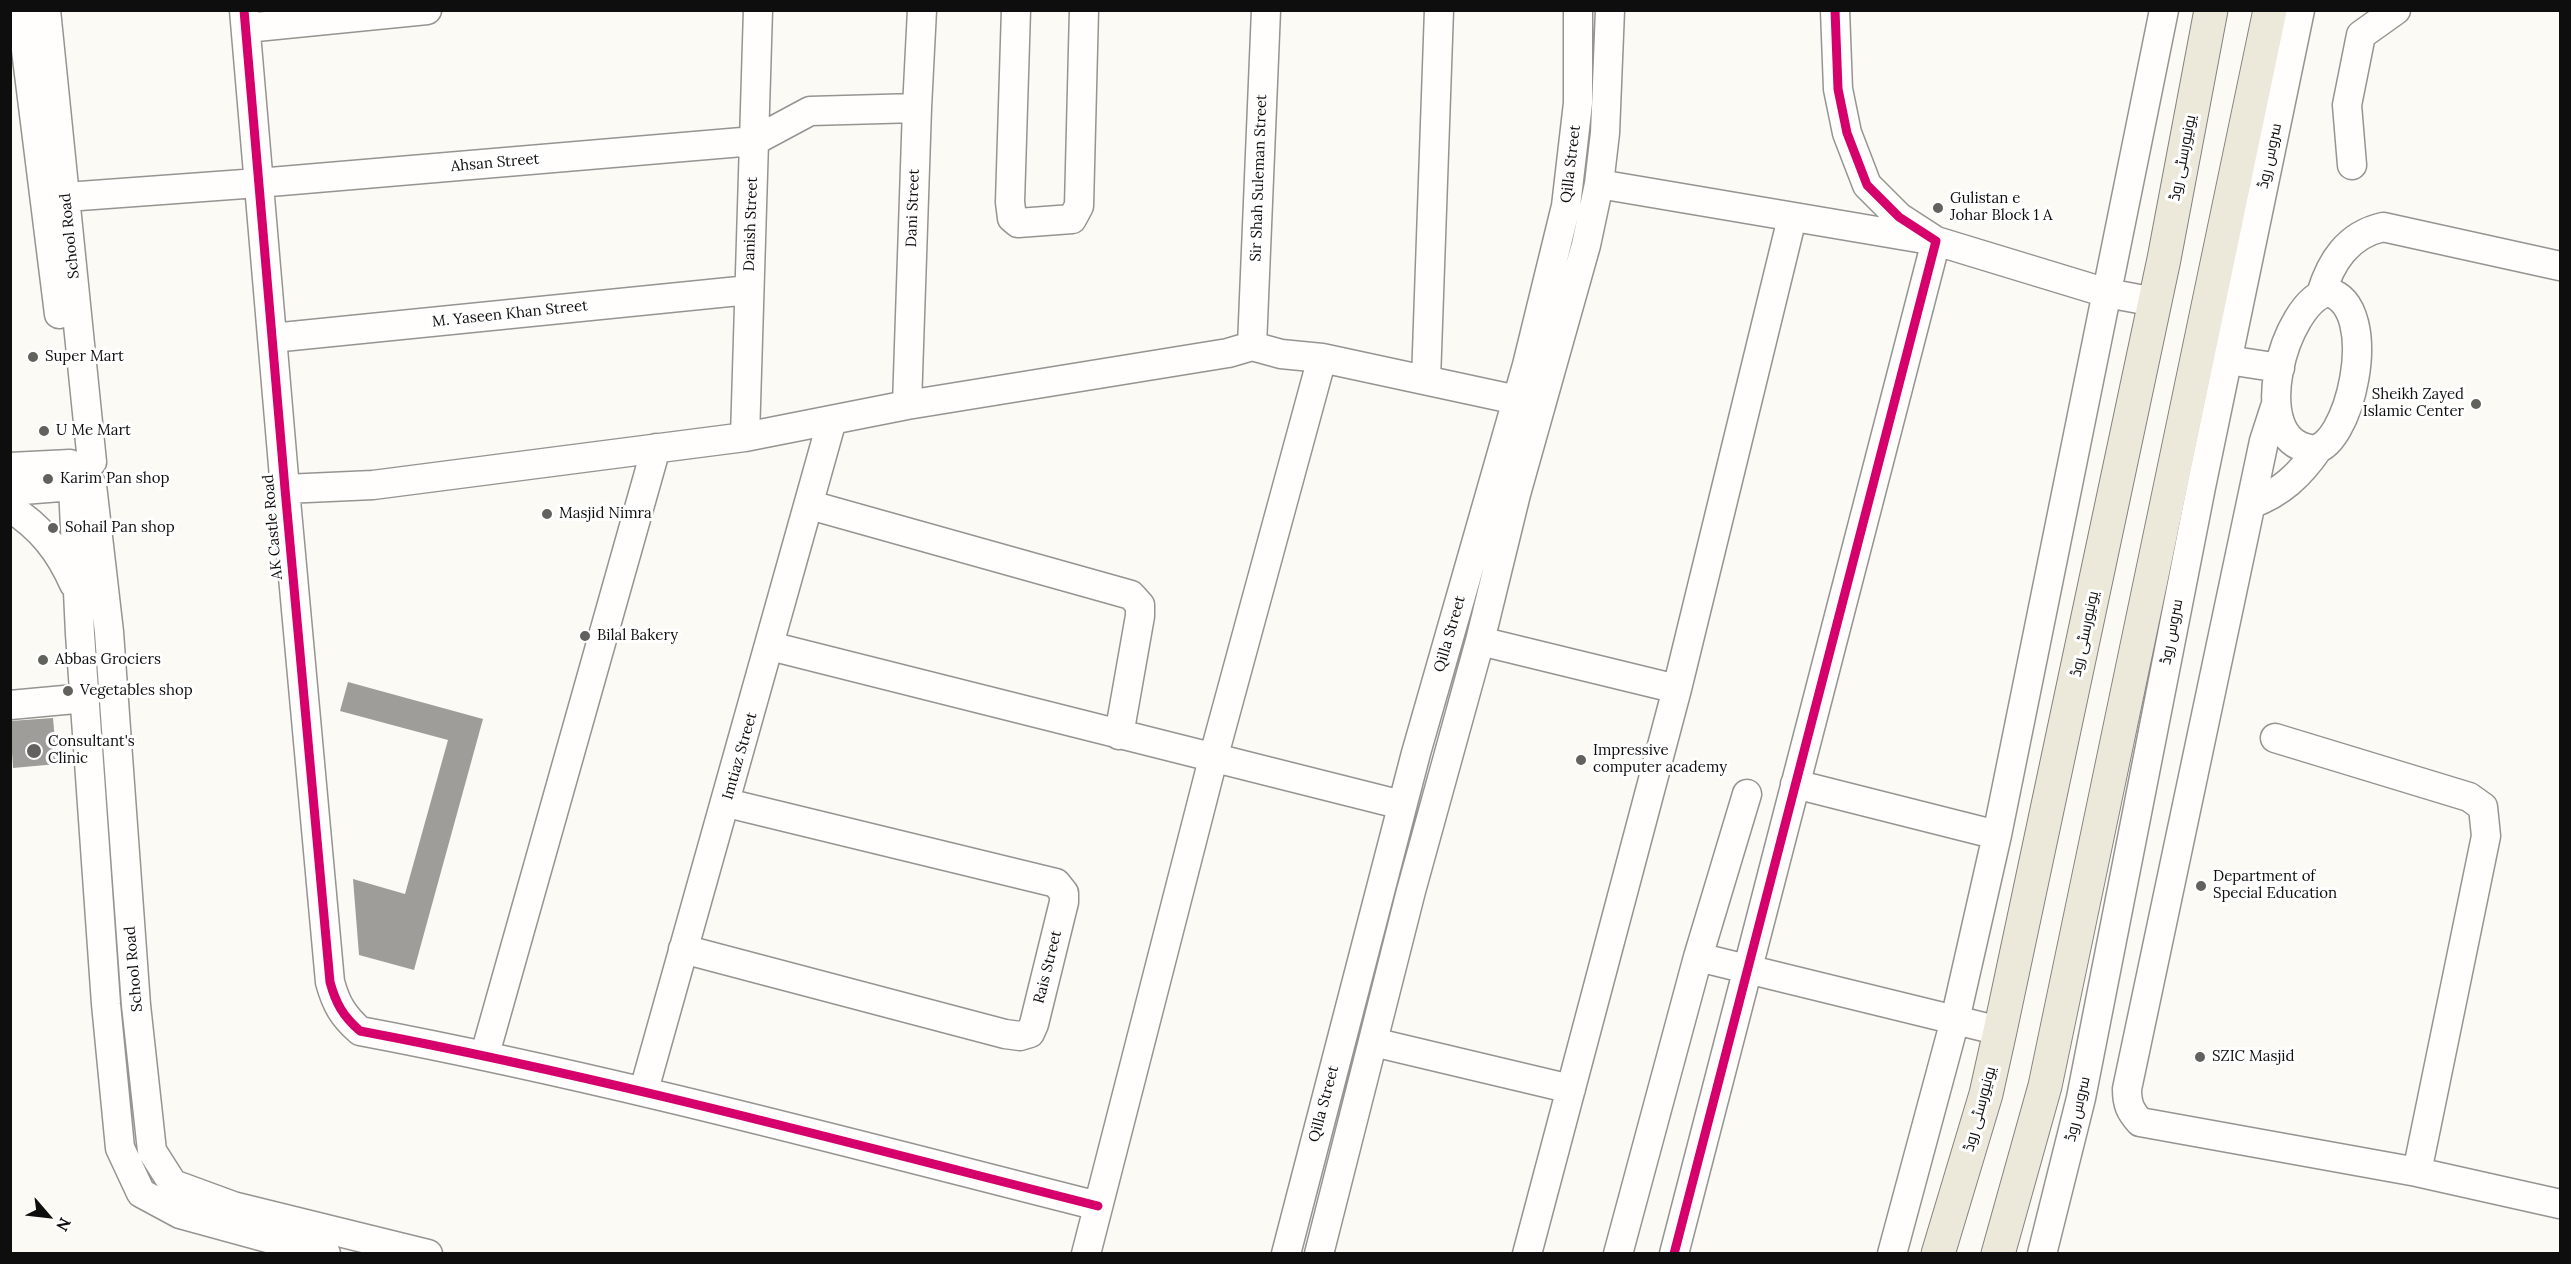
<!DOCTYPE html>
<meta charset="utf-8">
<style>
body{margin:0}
#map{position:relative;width:2571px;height:1264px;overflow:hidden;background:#fcfaf4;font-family:Lora,serif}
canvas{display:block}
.frame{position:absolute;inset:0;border:12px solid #0e0e0e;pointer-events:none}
.north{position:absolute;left:18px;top:1186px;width:60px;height:60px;-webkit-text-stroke:4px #fff;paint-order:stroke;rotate:118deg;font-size:16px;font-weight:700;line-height:24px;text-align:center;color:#0e0e0e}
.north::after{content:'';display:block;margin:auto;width:21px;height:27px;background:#0e0e0e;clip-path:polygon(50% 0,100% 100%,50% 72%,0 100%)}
</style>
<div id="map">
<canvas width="2571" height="1264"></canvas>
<div class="frame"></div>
<div class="north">N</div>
</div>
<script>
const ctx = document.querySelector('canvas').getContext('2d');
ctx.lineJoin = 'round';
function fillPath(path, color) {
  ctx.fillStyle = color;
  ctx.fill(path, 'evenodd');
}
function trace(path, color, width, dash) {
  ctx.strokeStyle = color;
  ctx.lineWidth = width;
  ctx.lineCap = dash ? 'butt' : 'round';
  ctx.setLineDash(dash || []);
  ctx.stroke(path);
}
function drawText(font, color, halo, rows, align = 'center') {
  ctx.font = font + ' Lora,Cairo,serif';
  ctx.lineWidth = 6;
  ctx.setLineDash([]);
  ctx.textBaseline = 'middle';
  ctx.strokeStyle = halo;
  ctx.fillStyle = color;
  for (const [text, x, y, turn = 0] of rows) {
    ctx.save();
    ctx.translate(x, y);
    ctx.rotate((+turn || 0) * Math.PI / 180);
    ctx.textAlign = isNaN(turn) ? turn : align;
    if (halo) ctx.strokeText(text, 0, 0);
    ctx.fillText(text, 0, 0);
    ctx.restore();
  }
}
fillPath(new Path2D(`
 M 348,682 L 483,719 L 414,970 L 359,955 L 353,879 L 405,894 L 448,740 L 340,711 Z
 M 53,718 L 57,764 L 13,768 L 10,721 Z`), '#9f9d99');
const minor = new Path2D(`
 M 21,10 L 59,314
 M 46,10 L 92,462
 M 244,10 L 285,489 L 330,982 C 336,1004 343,1016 360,1031 C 609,1078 853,1144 1098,1206
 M 1016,10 L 1010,202 L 1012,218 L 1018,223 L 1072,219 L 1079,206 L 1084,10
 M 246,28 L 427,10
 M 2352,165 L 2347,105 L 2361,35 L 2396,10
 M 1599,184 L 1936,241 L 2107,293 L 2155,302
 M 66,197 L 258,183 L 754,141 L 810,111 L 917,108
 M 2328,292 C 2384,307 2348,454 2311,449 C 2246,441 2284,302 2328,292 Z
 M 2321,294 C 2331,261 2348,235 2383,227 L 2560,266
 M 272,338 L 749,290
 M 1252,346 L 1266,10
 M 2208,357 L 2280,368
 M 1426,380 L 1439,10
 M 907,405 L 917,108 L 922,10
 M 2275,407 L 2264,441 L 2127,1089 C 2127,1104 2130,1111 2140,1122 L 2417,1172 L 2560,1204
 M 745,437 L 758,10
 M 10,467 L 70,464
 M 92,485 L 109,632 L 136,1005 L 152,1151 L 173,1184 L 233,1206 L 428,1254
 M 285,489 L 373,485 L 745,437 L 907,405 L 1228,353 L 1252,346 L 1281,354 L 1322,358 L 1517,400
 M 10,491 L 73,486 L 80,634 L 106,1004 L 120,1148 L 141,1193 L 180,1214 L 326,1254
 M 2251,504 C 2281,493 2300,475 2318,449
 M 810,505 L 1131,595 L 1140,605 L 1140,616 L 1119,735
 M 10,508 C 41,527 60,552 74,584
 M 1480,641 L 1677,689
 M 770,646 L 1402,805
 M 10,705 L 86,698
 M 2275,738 L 2469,797 L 2483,807 L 2486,836 L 2417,1172
 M 1795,784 L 1997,835
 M 683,949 L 1005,1034 L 1020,1036 L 1030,1033 L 1034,1024 L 1064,902 L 1064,893 L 1056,883 L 727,803
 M 1698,957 L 2000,1031
 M 1373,1042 L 1571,1089
 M 485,1054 L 656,448
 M 644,1090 L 832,420
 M 1086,1254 L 1213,759 L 1322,358
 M 1286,1254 L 1416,753 L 1527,365 L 1566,206 L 1578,103 L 1578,10
 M 1319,1254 L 1411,891 L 1480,641 L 1516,494 L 1586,245 L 1599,184 L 1605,133 L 1610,10
 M 1527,1254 L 1677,689 L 1792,218
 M 1618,1254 L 1698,957 L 1747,794
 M 1674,1254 L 1936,241 L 1899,217 L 1867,185 L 1847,133 L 1838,89 L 1835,10
 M 1892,1254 L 1955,1020 L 1997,835 L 2164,10
 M 2042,1254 L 2081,1098 L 2201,487 L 2300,10`);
const major = new Path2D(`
 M 1938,1254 L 1986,1094 L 2000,1031 L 2164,259 L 2211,10
 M 1998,1254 L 2045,1086 L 2270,10`);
trace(minor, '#959492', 31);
trace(major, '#82827f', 35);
trace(minor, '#fffefd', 28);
trace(major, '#ece9da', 33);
trace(new Path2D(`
 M 244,10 L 285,489 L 330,982 C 336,1004 343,1016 360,1031 C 609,1078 853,1144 1098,1206
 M 1674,1254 L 1936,241 L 1899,217 L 1867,185 L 1847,133 L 1838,89 L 1835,10`), '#d6006c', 9);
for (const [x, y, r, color] of [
 [1938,208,6,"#61615e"],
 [33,357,6,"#61615e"],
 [2476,404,6,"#61615e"],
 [44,431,6,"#61615e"],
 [48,479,6,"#61615e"],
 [547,514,6,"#61615e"],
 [53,528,6,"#61615e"],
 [585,636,6,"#61615e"],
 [43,660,6,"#61615e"],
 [68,691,6,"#61615e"],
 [34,751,8,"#61615e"],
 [1581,760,6,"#61615e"],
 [2201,886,6,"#61615e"],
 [2200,1057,6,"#61615e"]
]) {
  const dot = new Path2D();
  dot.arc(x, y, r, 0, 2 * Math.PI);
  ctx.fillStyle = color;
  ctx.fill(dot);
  trace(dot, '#fff', 2);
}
drawText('15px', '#0e0e0e', '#fff', [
 ["سروس روڈ",2270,156,-78],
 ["یونیورسٹی روڈ",2183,158,-79],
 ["Ahsan Street",495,163,-5],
 ["Qilla Street",1571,164,-83],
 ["Sir Shah Suleman Street",1259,178,-88],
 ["Dani Street",913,208,-88],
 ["Danish Street",751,224,-88],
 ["School Road",70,236,-96],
 ["M. Yaseen Khan Street",510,314,-6],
 ["AK Castle Road",273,527,-95],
 ["سروس روڈ",2172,632,-79],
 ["Qilla Street",1450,634,-74],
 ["یونیورسٹی روڈ",2085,634,-78],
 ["Imtiaz Street",740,756,-74],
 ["Rais Street",1048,967,-76],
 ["School Road",134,969,-95],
 ["Qilla Street",1324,1104,-75],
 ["یونیورسٹی روڈ",1980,1109,-75],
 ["سروس روڈ",2078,1109,-77]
]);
drawText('15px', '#0e0e0e', '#fff', [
 ["Gulistan e",1950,199],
 ["Johar Block 1 A",1950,216],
 ["Super Mart",45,357],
 ["Sheikh Zayed",2464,395,"right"],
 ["Islamic Center",2464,412,"right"],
 ["U Me Mart",56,431],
 ["Karim Pan shop",60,479],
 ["Masjid Nimra",559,514],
 ["Sohail Pan shop",65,528],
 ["Bilal Bakery",597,636],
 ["Abbas Grociers",55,660],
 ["Vegetables shop",80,691],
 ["Consultant's",48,742],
 ["Clinic",48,759],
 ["Impressive",1593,751],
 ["computer academy",1593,768],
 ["Department of",2213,877],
 ["Special Education",2213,894],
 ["SZIC Masjid",2212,1057]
], 'left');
</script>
